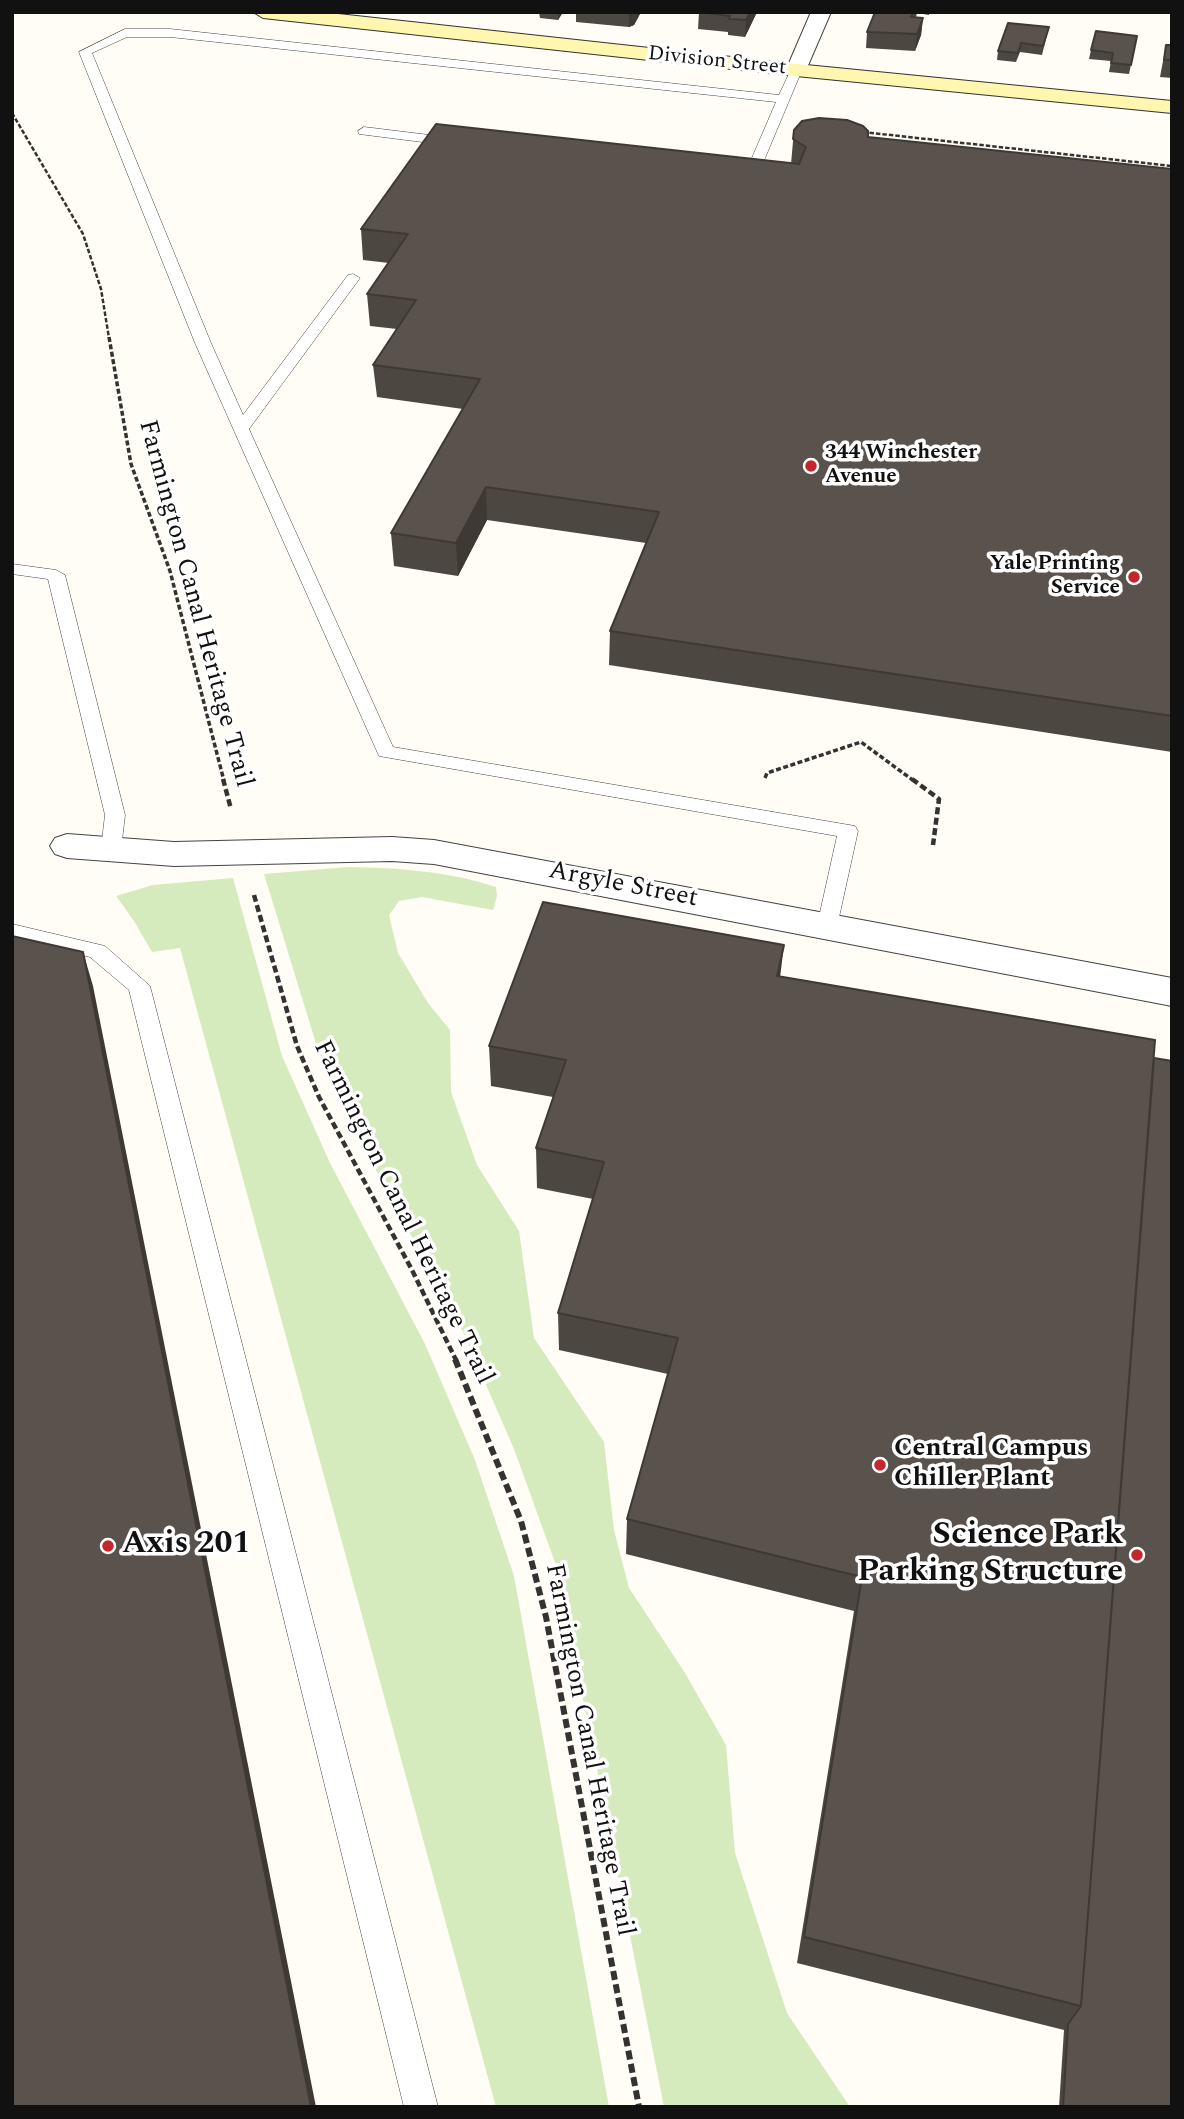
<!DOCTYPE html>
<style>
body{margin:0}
#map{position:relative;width:1184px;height:2119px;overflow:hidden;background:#fffdf5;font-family:Spectral,serif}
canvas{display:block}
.frame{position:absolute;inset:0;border:14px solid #111;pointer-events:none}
</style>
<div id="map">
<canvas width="1184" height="2119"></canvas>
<div class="frame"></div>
</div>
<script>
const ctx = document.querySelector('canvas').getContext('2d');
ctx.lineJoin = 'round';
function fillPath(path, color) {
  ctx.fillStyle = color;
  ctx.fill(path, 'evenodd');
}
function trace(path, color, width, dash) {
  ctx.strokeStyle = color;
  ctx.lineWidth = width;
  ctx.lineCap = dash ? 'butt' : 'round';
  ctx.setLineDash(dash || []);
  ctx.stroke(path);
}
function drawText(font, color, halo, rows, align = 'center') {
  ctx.font = font + ' Spectral,serif';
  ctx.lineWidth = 7;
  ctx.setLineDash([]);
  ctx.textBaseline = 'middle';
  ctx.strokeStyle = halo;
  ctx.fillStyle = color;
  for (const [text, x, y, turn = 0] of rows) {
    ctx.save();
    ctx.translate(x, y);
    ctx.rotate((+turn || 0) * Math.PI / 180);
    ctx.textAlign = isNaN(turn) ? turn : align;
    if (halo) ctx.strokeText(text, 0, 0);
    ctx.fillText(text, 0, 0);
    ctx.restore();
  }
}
fillPath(new Path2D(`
 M 348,867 C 399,868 447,871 496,887 L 497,896 L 493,910 L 422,897 L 399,901 L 389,915 L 398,953 L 428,1003 L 450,1030 L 451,1092 L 477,1165 L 519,1231 L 534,1338 L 604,1442 L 614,1530 L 629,1588 L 685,1673 L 726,1745 L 735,1853 L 787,2013 L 850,2107 L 664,2107 L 557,1568 L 514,1449 L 463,1332 L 363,1146 L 318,1050 L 264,874 Z
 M 233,878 L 282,1056 L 330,1163 L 425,1344 L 475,1460 L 514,1576 L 609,2107 L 496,2107 L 180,948 L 152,952 L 134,921 L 116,896 L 153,885 Z`), '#d5ebbd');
const service = new Path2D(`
 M 125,29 L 170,29 L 779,95 L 792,67 L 800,67 L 802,70 L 760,170 L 735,178 L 728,174 L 748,167 L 776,102 L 170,37 L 127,37 L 92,53 L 211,343 L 243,415 L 348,275 L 353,274 L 360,278 L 249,429 L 393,747 L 855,826 L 858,831 L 836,931 L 828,934 L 820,931 L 817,926 L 837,836 L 379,756 L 195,343 L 79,52 Z
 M 364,127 L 454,138 L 461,142 L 454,146 L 359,134 L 358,131 Z
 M 12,564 L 56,570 L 65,575 L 125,815 L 121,849 L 118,854 L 104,854 L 101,849 L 105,815 L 48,579 L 12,574 Z
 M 12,924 L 105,946 L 150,986 L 438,2107 L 404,2107 L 129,990 L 90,957 L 12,940 Z`);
const minor = new Path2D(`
 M 811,12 L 831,12 L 806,70 L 803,74 L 789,74 L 786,70 Z
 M 67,834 L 174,842 L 392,837 L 434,840 L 1172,978 L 1172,1006 L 434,864 L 392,861 L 174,866 L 67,858 L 55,854 L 50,846 L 55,838 Z`);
const secondary = new Path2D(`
 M 253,12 L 320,12 L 796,64 L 1172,101 L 1172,113 L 796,76 L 263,18 Z`);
trace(service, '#444', 1);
trace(minor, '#444', 2);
trace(secondary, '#333', 2);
trace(new Path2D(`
 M 12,113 L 83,234 L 101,289 L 109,338
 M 863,132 L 1172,166`), '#333', 2.5, [4.5, 2]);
trace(new Path2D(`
 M 109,337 L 131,464 L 170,571 L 224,781
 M 765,778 L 767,773 L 861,742 L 914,781`), '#333', 3.5, [5, 2.5]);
trace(new Path2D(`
 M 223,779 L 231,809
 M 912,779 L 939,799 L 933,845
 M 254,895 L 297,1046 L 319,1097 L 412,1270 L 456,1360`), '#333', 4.5, [7, 3.5]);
trace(new Path2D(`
 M 455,1359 L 521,1521 L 546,1617 L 639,2107`), '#333', 6, [9, 4.5]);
fillPath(service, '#fff');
fillPath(minor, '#fff');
fillPath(secondary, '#fff6b0');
fillPath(new Path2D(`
 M 539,12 L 563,12 L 558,20 L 540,18 Z
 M 576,12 L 641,12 L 634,25 L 629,27 L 576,22 Z
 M 699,12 L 757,12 L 745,37 L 728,35 L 728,32 L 698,29 Z
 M 875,12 L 929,12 L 929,15 L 917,13 L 916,17 L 923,18 L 921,35 L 915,51 L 866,48 L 867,32 Z
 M 1049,27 L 1042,55 L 1020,52 L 1016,62 L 997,60 L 998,51 Z
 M 1137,36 L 1129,74 L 1109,72 L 1111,61 L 1089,59 L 1091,50 Z
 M 1166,45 L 1172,45 L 1172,78 L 1160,77 Z
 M 794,130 L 1172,169 L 1172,752 L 609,665 L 610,631 L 646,543 L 487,520 L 458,576 L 394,566 L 391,533 L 463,409 L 377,397 L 373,365 L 397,329 L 370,326 L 367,294 L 389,263 L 363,260 L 361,229 L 791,164 Z
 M 780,976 L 1154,1058 L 1172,2107 L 1059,2107 L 1064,2030 L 797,1963 L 854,1611 L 626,1554 L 627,1519 L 668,1374 L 559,1350 L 558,1313 L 593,1199 L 537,1188 L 536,1148 L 553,1097 L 491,1086 L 489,1046 Z`), '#4d4742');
fillPath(new Path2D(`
 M 558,12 L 563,12 L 558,20 Z
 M 629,12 L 641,12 L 634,25 L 629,27 Z
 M 750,12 L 757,12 L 745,37 L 746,20 Z
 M 923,18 L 921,35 L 915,51 L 917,34 Z
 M 486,487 L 487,520 L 458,576 L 456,543 Z
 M 784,945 L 779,986 L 777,976 Z
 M 83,952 L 93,986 L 316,2107 L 311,2107 Z`), '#3f3936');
const building = new Path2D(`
 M 699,12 L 750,12 L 746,20 L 729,19 L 730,16 Z
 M 875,12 L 913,12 L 911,17 L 923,18 L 917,34 L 867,32 Z
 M 1008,23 L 1049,27 L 1043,46 L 1021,43 L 1018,53 L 998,51 Z
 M 1096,31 L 1137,36 L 1131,65 L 1111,63 L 1113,53 L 1091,50 Z
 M 1166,45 L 1172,45 L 1172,60 L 1164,60 Z
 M 819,118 L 847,120 L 863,126 L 868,131 L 868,137 L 1172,169 L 1172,716 L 610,631 L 659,512 L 486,487 L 456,543 L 391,533 L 480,379 L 373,365 L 416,300 L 367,294 L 408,234 L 361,229 L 436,124 L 799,164 L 806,147 L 793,139 L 794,130 L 802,121 Z
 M 543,902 L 784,945 L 777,976 L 1155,1040 L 1081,2006 L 804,1937 L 862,1577 L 627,1519 L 678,1338 L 558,1313 L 604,1162 L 536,1148 L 566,1060 L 489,1046 Z
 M 12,936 L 83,952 L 311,2107 L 12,2107 Z
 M 1154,1058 L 1172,1061 L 1172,2107 L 1063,2107 L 1068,2024 L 1081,2006 Z`);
fillPath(building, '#5a524d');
trace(building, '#3f3936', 2);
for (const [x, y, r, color] of [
 [811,466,7,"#c4262e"],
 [1134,577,7,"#c4262e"],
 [880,1465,7,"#c4262e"],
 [108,1546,7,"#c4262e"],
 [1137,1555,7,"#c4262e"]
]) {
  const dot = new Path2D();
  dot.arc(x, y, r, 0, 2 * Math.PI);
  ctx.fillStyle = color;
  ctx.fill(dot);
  trace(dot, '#fff', 2.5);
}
drawText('21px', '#111', '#fff', [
 ["Division Street",717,62,6]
]);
drawText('bold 21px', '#111', '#fff', [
 ["344 Winchester",825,454],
 ["Avenue",825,478],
 ["Yale Printing",1120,565,"right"],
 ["Service",1120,589,"right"]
], 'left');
drawText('26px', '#111', '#fff', [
 ["Farmington Canal Heritage Trail",194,604,75],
 ["Argyle Street",623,886,11],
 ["Farmington Canal Heritage Trail",402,1213,64],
 ["Farmington Canal Heritage Trail",588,1750,79]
]);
drawText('bold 26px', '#111', '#fff', [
 ["Central Campus",894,1450],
 ["Chiller Plant",894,1480]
], 'left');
drawText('bold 32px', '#111', '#fff', [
 ["Science Park",1123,1537],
 ["Parking Structure",1123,1574],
 ["Axis 201",122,1546,"left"]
], 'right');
</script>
